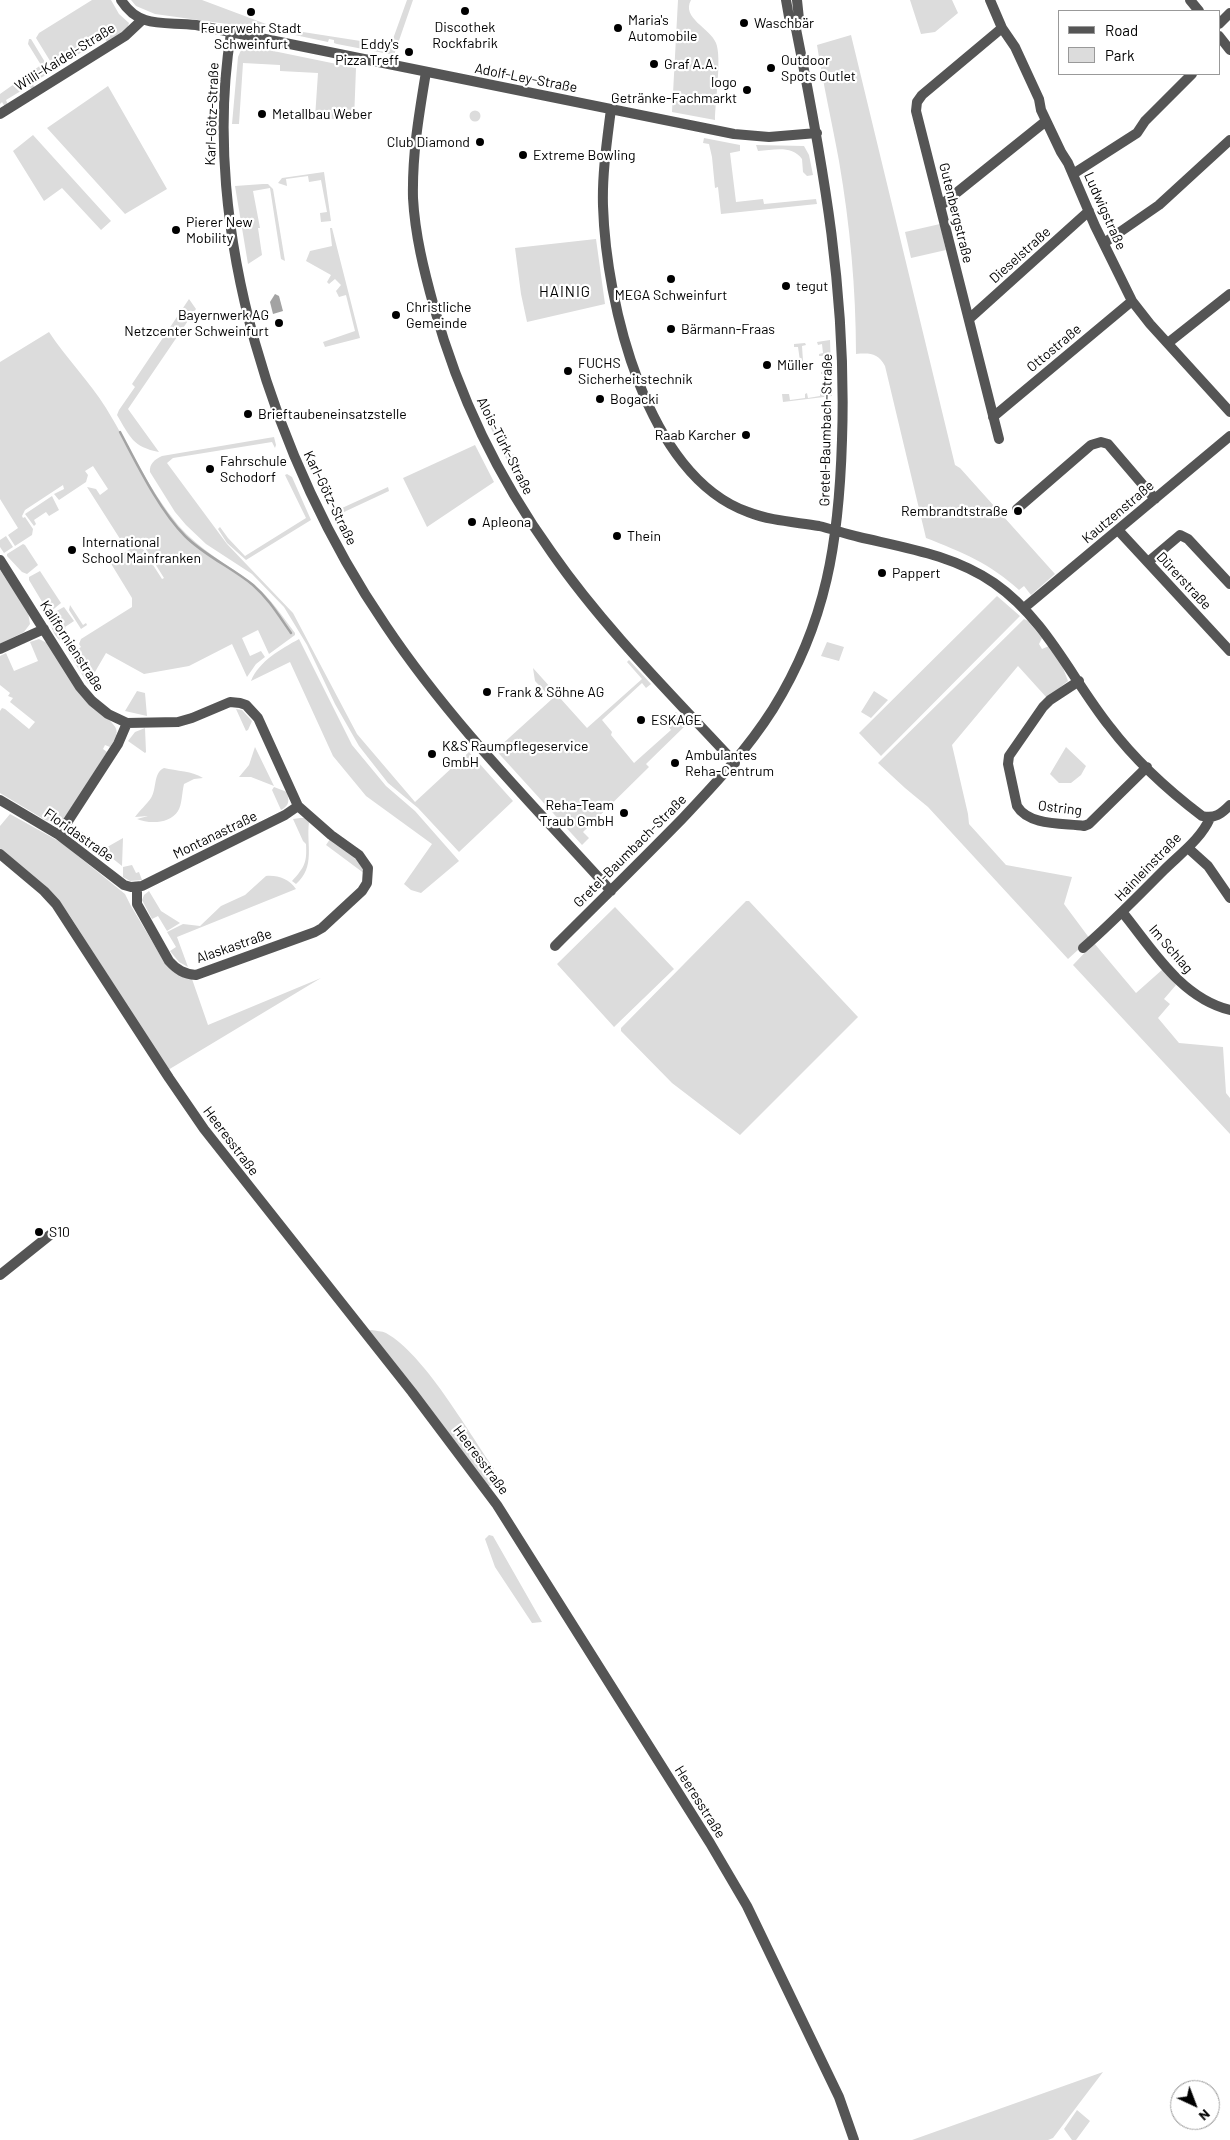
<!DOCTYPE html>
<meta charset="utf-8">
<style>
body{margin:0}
#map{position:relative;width:1230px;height:2140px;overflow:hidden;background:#fff;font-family:Barlow,sans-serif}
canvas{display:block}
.legend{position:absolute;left:1058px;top:10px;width:162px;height:65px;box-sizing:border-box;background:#fff;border:1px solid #999;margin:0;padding:6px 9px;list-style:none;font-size:15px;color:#000}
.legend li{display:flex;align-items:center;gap:10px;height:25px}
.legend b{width:25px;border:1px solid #999}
.north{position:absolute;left:1170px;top:2080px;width:50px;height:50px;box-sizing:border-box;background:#fff;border:1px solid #999;border-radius:50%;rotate:137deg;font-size:14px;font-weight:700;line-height:20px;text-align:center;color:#000}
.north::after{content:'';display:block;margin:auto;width:18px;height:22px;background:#000;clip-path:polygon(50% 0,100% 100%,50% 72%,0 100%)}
</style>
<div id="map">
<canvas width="1230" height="2140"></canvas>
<ul class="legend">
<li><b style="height:6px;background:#555"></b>Road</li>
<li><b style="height:14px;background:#dcdcdc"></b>Park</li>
</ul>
<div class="north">N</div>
</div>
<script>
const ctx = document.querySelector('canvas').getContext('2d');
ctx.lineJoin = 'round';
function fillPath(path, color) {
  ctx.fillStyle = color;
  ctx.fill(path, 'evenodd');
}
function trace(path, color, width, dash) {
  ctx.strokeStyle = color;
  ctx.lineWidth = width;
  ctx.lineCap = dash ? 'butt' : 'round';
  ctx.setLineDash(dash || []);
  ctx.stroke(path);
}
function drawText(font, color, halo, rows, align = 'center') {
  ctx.font = font + ' Barlow,sans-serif';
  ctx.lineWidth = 4.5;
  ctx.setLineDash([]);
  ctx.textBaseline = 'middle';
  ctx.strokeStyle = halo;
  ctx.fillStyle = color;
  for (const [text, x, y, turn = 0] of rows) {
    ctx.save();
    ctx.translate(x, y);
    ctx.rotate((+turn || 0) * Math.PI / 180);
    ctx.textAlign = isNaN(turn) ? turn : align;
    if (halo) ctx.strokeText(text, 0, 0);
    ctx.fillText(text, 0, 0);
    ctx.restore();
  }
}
fillPath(new Path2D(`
 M 92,0 L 111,0 L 119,14 L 129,23 L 127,29 L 108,43 L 104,38 L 55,69 L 36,38 L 39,33 Z
 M 131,0 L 202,0 L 266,24 L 263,29 L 155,14 L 136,6 Z
 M 407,0 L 413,0 L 394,55 L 337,44 L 334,43 L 334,40 L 329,39 L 328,42 L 290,34 L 290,30 L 367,42 L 389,50 Z
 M 678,0 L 691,0 C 681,18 710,28 716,43 C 722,57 715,103 715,120 L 672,112 Z
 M 910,0 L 952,0 L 958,13 L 935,32 L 921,34 Z
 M 851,35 L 955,465 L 960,468 L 1055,574 L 1031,595 L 1024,586 L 1019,590 C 991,564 962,552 926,538 L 885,366 C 878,353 870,353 856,354 C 856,289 850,225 839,161 C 832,122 823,84 817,45 Z
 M 29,39 L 31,39 L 51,72 L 32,83 L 35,88 L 32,90 L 29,86 L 6,100 L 8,105 L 5,107 L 2,102 L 0,104 L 0,94 L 41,65 L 28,44 Z
 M 249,46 L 356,68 L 354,120 L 315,118 L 318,73 L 280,71 L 280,65 L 243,63 L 239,124 L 232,124 L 238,57 L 241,50 Z
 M 108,86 L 167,189 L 125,214 L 47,128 Z
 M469.5 116a5.5 5.5 0 1 1 11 0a5.5 5.5 0 1 1-11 0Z
 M 33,135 L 111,221 L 101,230 L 62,188 L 44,201 L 13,151 Z
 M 704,138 L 740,145 L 740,151 L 730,153 L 736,202 L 763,199 L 764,204 L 816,199 L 817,204 L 721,214 L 718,187 L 715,188 L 712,157 L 709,144 L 703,143 Z
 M 756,145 L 804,146 L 809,155 L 813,175 L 807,176 L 803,172 L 802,159 C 792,145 774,150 758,151 Z
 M 324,172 L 331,221 L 321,222 L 320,213 L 327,212 L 321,180 L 309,182 L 308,176 L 286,179 L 287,186 L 278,183 L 282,178 Z
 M 263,184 L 268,184 L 273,189 L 285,261 L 281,259 L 270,188 L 253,191 L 260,228 L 258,228 L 262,255 L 248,264 L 235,186 Z
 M 940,224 L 946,250 L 911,258 L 905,232 Z
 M 330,228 L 332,228 L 360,338 L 325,347 L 323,342 L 355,331 L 346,295 L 339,297 L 336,291 L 341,285 L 335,279 L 329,284 L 327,282 L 331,275 L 306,261 L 310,251 L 332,246 Z
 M 596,239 L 605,304 L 527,322 L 521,294 L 515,248 Z
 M 189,299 L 196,309 L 128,409 L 159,452 C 133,447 130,437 117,415 L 119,410 L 135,387 L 132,384 Z
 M 49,332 C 67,359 89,381 106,408 C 130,447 149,490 178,525 C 200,550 227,564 253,584 C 270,597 282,616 295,633 L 295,635 L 269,654 L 258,630 L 242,638 L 250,656 L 261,651 L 265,657 L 256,664 L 247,677 L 232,644 L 189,666 L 144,674 L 106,653 L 88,684 L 66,649 L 72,647 L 75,651 L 81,647 L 79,644 L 81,639 L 132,607 L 132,598 L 110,562 L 139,543 L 162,579 L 164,578 L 139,538 L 125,546 L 122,542 L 87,487 L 96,489 L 100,495 L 108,489 L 93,466 L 85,471 L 88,475 L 86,482 L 59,500 L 54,494 L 64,489 L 63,485 L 25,510 L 22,516 L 23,518 L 25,517 L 33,529 L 32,535 L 15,546 L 8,535 L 18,528 L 0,499 L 0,362 Z
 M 830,340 L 832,396 L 783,402 L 782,394 L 789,394 L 790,400 L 805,398 L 805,394 L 807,393 L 808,398 L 820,396 L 820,391 L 827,389 L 825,374 L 821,374 L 821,372 L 825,371 L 823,356 L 819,356 L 819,354 L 823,353 L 822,344 L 818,345 L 817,342 Z
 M 805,343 L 806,345 L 802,346 L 803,361 L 808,361 L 807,363 L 796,365 L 795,362 L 800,361 L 798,347 L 794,347 L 794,344 Z
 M 485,401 L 489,402 L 482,406 L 507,457 L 514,454 L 508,462 L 479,405 Z
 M 274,437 L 276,445 L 275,448 L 272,442 L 173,458 L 167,463 L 227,544 L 293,613 L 357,734 L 415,802 L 469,752 L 513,801 L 459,852 L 418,808 L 388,783 L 359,746 L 335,704 L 307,645 L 284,607 L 252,574 L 206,544 L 186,525 L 175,512 L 150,472 C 149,464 155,459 162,456 Z
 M 475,445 L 494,482 L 427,527 L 403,478 Z
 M 287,474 L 292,477 L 311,520 L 246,560 L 227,543 L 218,529 L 220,527 L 228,538 L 245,556 L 306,518 L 285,475 Z
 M 388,487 L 389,491 L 344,512 L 342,508 Z
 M 52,496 L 59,510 L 49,516 L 46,512 L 34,520 L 36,524 L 34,526 L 25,514 Z
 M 6,536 L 13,547 L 4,553 L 0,547 L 0,540 Z
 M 23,544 L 25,545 L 38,565 L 27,574 L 22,572 L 7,556 L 7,554 Z
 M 0,570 L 28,612 L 30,624 L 24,632 L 0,644 Z
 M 40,571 L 61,603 L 50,612 L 47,610 L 29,580 L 29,577 Z
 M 997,596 L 1020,616 L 881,756 L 859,733 Z
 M 70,605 L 83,625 L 86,623 L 87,625 L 81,629 L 69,610 Z
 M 64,607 L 74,621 L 65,627 L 70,636 L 61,641 C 55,637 47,622 51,616 C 54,612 60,609 64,607 Z
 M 1024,619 L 1028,621 L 1042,638 L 1039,644 L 1042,649 L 1049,646 L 1061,663 L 1068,681 L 1047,698 L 1018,666 L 952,745 L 968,814 L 969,824 L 1006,865 L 1072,877 L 1064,904 L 1090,939 L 1068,959 L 928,807 L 905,788 L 878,763 Z
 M 39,639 L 47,643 L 106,717 C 119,729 120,732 110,747 L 105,745 L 103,749 L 107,752 L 65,818 L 57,823 L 45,820 L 0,793 L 0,711 L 2,708 L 5,709 L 29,729 L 35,722 L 10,702 L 13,698 L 8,696 L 10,693 L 0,685 L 0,656 L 6,653 L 14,671 L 38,661 L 30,642 Z
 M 299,639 L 352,745 L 386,786 L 415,811 L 459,861 L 421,893 L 411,890 L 404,884 L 432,844 L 366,796 L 333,756 L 290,662 L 251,681 C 259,661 281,649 299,639 Z
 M 827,642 L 844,647 L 839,661 L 821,656 Z
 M 629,660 L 651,684 L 646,688 L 642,683 L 602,720 L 612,732 L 611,735 L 634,763 L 671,730 L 667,724 L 668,720 L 671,723 L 674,719 L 671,716 L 676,712 L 687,724 L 646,764 L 649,767 L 583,832 L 589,838 L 582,845 L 492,746 L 494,743 L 499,747 L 552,699 L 535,681 L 533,668 L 587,728 L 642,679 L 627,662 Z
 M 137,691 L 145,693 L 147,716 L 125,711 Z
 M 874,691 L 888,700 L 871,718 L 861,712 Z
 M 236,709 L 242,710 L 252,721 L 248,730 L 246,731 Z
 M 145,728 L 146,752 L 145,753 L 128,741 L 135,732 Z
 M 255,747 L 274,786 L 251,777 L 239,777 L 249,765 Z
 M 1066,747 L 1086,766 L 1081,775 L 1071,783 L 1059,783 L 1050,774 Z
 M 164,768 C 176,771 193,771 203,778 L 194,779 L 184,784 C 182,792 182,805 178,811 C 170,824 149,824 137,819 L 148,816 L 135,817 C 140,810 147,804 151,798 C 157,789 153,773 164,768 Z
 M 274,787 L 287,792 C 289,801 290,805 281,810 L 272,790 Z
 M 10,814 L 62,843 L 125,894 L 131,906 L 165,963 L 192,979 L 208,1025 L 321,978 L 168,1070 L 70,916 L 59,901 L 0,850 L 0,826 Z
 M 300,818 L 305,818 L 309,822 C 306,844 316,867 296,884 L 292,881 C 305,867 307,862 306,844 L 303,841 L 293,819 Z
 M 74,827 L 90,837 L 88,841 L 78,843 L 74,836 Z
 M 123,838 L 122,866 L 102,850 Z
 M 330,839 C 342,848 364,858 365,874 L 326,845 Z
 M 132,865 L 136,873 L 139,872 L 142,880 L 130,881 L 123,877 L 123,867 Z
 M 266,876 C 278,875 289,879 296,889 L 177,937 L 188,967 L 179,962 L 170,951 L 176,947 L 167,932 L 183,924 L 200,926 L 221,906 L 245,895 Z
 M 149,891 L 161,911 L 180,923 L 167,931 L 158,916 L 152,919 L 142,900 L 144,895 Z
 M 746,901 L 749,901 L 858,1017 L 740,1135 L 672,1083 L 621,1031 L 621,1028 Z
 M 615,907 L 674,969 L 614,1027 L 557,964 Z
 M 1094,943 L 1136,993 L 1163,969 L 1176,985 L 1164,999 L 1170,1004 L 1158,1018 L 1179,1043 L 1223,1047 L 1226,1093 L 1230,1098 L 1230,1134 L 1073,965 Z
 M 371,1330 C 376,1331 382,1331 386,1333 C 424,1354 467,1430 493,1467 L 495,1473 L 493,1484 L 488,1487 L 367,1331 Z
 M 489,1535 L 493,1536 L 542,1622 L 532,1623 L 495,1567 L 485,1539 Z
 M 1103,2072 L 1053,2138 L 1048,2140 L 912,2140 Z
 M 1077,2110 L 1090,2121 L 1076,2140 L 1072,2140 L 1064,2129 Z`), '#dcdcdc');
fillPath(new Path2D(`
 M 275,294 L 279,296 L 283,311 L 273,314 L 270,302 Z`), '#a3a3a3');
trace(new Path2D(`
 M 120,432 C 137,464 159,510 185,536 C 205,556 231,567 253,585 C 269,599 279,616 291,633`), '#a3a3a3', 2.5);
trace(new Path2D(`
 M 121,0 C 140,30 166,21 196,25 L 734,134 L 769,137 L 817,133
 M 990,0 L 1002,28 L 1015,47 L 1039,99 L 1041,110 L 1061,152 L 1068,163 L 1095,226 L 1132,301 L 1150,324 L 1230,412
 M 1190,0 L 1199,11
 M 1219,24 L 1230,13
 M 796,29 L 799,19 L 797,0
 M 231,33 C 199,229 275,464 386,626 C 451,723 533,805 611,891
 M 1219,36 L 1230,50
 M 426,72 C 419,114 412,155 413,198 C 415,235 424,271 434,307 C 458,394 499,479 552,553 C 605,629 672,695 735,763
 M 611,109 C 607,141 602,174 603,206 C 606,302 646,476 748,512 C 771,521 795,522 819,526 C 832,529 845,534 859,537 C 906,548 953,555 994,583 C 1047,620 1071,678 1110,727 C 1135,760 1169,791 1202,816 C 1215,819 1221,814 1230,805
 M 0,114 L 125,36 L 142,20
 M 1073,174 L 1137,133 L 1145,121 L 1192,74
 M 940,206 L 1046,121
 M 1104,243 L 1159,205 L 1230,140
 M 969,319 L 1089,211
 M 1168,343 L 1230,294
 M 993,417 L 1132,301
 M 999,439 L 916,111 L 917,102 L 922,95 L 1002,28
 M 1017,509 L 1091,445 L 1101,442 L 1108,444 L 1155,499
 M 1118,530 L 1230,651
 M 0,560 L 80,687 L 92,701 L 108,714 L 127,723 L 178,722 L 192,718 L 230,702 L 240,703 L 246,705 L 258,718 L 298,806 L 331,835 L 359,855 L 368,868 L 367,883 L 362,891 L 322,928 L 315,932 L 196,975 C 184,974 177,970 169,961 L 137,904 L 137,888
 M 1148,562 L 1180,535 L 1188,539 L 1230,584
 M 1024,608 L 1230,436
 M 0,649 L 44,629
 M 1079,681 L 1050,700 L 1043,707 L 1009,756 L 1008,764 L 1017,806 C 1029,826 1063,823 1084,826 L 1089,824 L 1147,767
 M 0,800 L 59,835 L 124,885 L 131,887 L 142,886 L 285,815 L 298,806
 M 59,835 L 118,744 L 127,723
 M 1188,848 L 1208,866 L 1230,898
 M 0,854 L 44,891 L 56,904 L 169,1078 L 204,1129 L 412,1392 L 497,1505 L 710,1843 L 747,1906 L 839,2097 L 854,2140
 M 1123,913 C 1153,950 1181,998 1230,1010
 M 555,946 C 597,904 640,862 682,819 C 715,784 747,750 773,709 C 827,622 839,540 842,440 C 847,297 824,169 796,29 L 789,17 L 786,0
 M 1083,948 C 1112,923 1137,897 1164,870 C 1180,854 1201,839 1210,818
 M 0,1275 L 55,1231`), '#555', 10);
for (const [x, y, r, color] of [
 [465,11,5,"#000"],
 [251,12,5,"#000"],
 [744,23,5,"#000"],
 [618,28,5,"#000"],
 [409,52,5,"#000"],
 [654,64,5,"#000"],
 [771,68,5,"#000"],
 [747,90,5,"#000"],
 [262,114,5,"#000"],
 [480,142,5,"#000"],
 [523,155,5,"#000"],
 [176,230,5,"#000"],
 [671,279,5,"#000"],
 [786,286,5,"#000"],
 [396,315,5,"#000"],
 [279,323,5,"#000"],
 [671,329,5,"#000"],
 [767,365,5,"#000"],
 [568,371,5,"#000"],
 [600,399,5,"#000"],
 [248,414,5,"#000"],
 [746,435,5,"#000"],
 [210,469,5,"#000"],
 [1018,511,5,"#000"],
 [472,522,5,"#000"],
 [617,536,5,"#000"],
 [72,550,5,"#000"],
 [882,573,5,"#000"],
 [487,692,5,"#000"],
 [641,720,5,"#000"],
 [432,754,5,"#000"],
 [675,763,5,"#000"],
 [624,813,5,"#000"],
 [39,1232,5,"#000"]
]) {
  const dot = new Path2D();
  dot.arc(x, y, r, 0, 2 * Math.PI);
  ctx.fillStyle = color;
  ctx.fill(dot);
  trace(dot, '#fff', 2);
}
drawText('14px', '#000', '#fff', [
 ["Maria's",628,20],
 ["Automobile",628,36],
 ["Waschbär",754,23],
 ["Discothek",465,27,"center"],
 ["Rockfabrik",465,43,"center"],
 ["Feuerwehr Stadt",251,28,"center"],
 ["Schweinfurt",251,44,"center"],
 ["Eddy's",399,44,"right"],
 ["Pizza Treff",399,60,"right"],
 ["Outdoor",781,60],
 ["Spots Outlet",781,76],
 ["Graf A.A.",664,64],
 ["logo",737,82,"right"],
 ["Getränke-Fachmarkt",737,98,"right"],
 ["Metallbau Weber",272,114],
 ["Club Diamond",470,142,"right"],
 ["Extreme Bowling",533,155],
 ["Pierer New",186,222],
 ["Mobility",186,238],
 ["tegut",796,286],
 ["MEGA Schweinfurt",671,295,"center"],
 ["Christliche",406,307],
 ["Gemeinde",406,323],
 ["Bayernwerk AG",269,315,"right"],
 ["Netzcenter Schweinfurt",269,331,"right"],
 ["Bärmann-Fraas",681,329],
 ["FUCHS",578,363],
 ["Sicherheitstechnik",578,379],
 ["Müller",777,365],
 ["Bogacki",610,399],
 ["Brieftaubeneinsatzstelle",258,414],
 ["Raab Karcher",736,435,"right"],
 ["Fahrschule",220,461],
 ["Schodorf",220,477],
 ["Rembrandtstraße",1008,511,"right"],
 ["Apleona",482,522],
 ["Thein",627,536],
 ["International",82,542],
 ["School Mainfranken",82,558],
 ["Pappert",892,573],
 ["Frank & Söhne AG",497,692],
 ["ESKAGE",651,720],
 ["K&S Raumpflegeservice",442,746],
 ["GmbH",442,762],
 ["Ambulantes",685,755],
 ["Reha-Centrum",685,771],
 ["Reha-Team",614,805,"right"],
 ["Traub GmbH",614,821,"right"],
 ["S10",49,1232]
], 'left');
drawText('14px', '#000', '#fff', [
 ["Willi-Kaidel-Straße",65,57,-32],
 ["Adolf-Ley-Straße",526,78,11],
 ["Karl-Götz-Straße",212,114,-88],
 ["Ludwigstraße",1105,211,66],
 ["Gutenbergstraße",956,213,76],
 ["Dieselstraße",1020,255,-42],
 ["Ottostraße",1054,348,-40],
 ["Gretel-Baumbach-Straße",826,430,-89],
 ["Alois-Türk-Straße",505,446,63],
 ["Karl-Götz-Straße",330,498,64],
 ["Kautzenstraße",1118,512,-40],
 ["Dürerstraße",1184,581,47],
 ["Kalifornienstraße",72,646,57],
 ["Ostring",1060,808,7],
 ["Floridastraße",79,835,35],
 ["Montanastraße",215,835,-26],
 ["Gretel-Baumbach-Straße",630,851,-45],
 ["Hainleinstraße",1148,867,-46],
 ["Alaskastraße",234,946,-19],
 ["Im Schlag",1171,949,49],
 ["Heeresstraße",231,1141,53],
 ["Heeresstraße",481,1460,53],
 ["Heeresstraße",700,1802,58]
]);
ctx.letterSpacing = '1px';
drawText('15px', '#000', '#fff', [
 ["HAINIG",565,292]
]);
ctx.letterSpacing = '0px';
</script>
